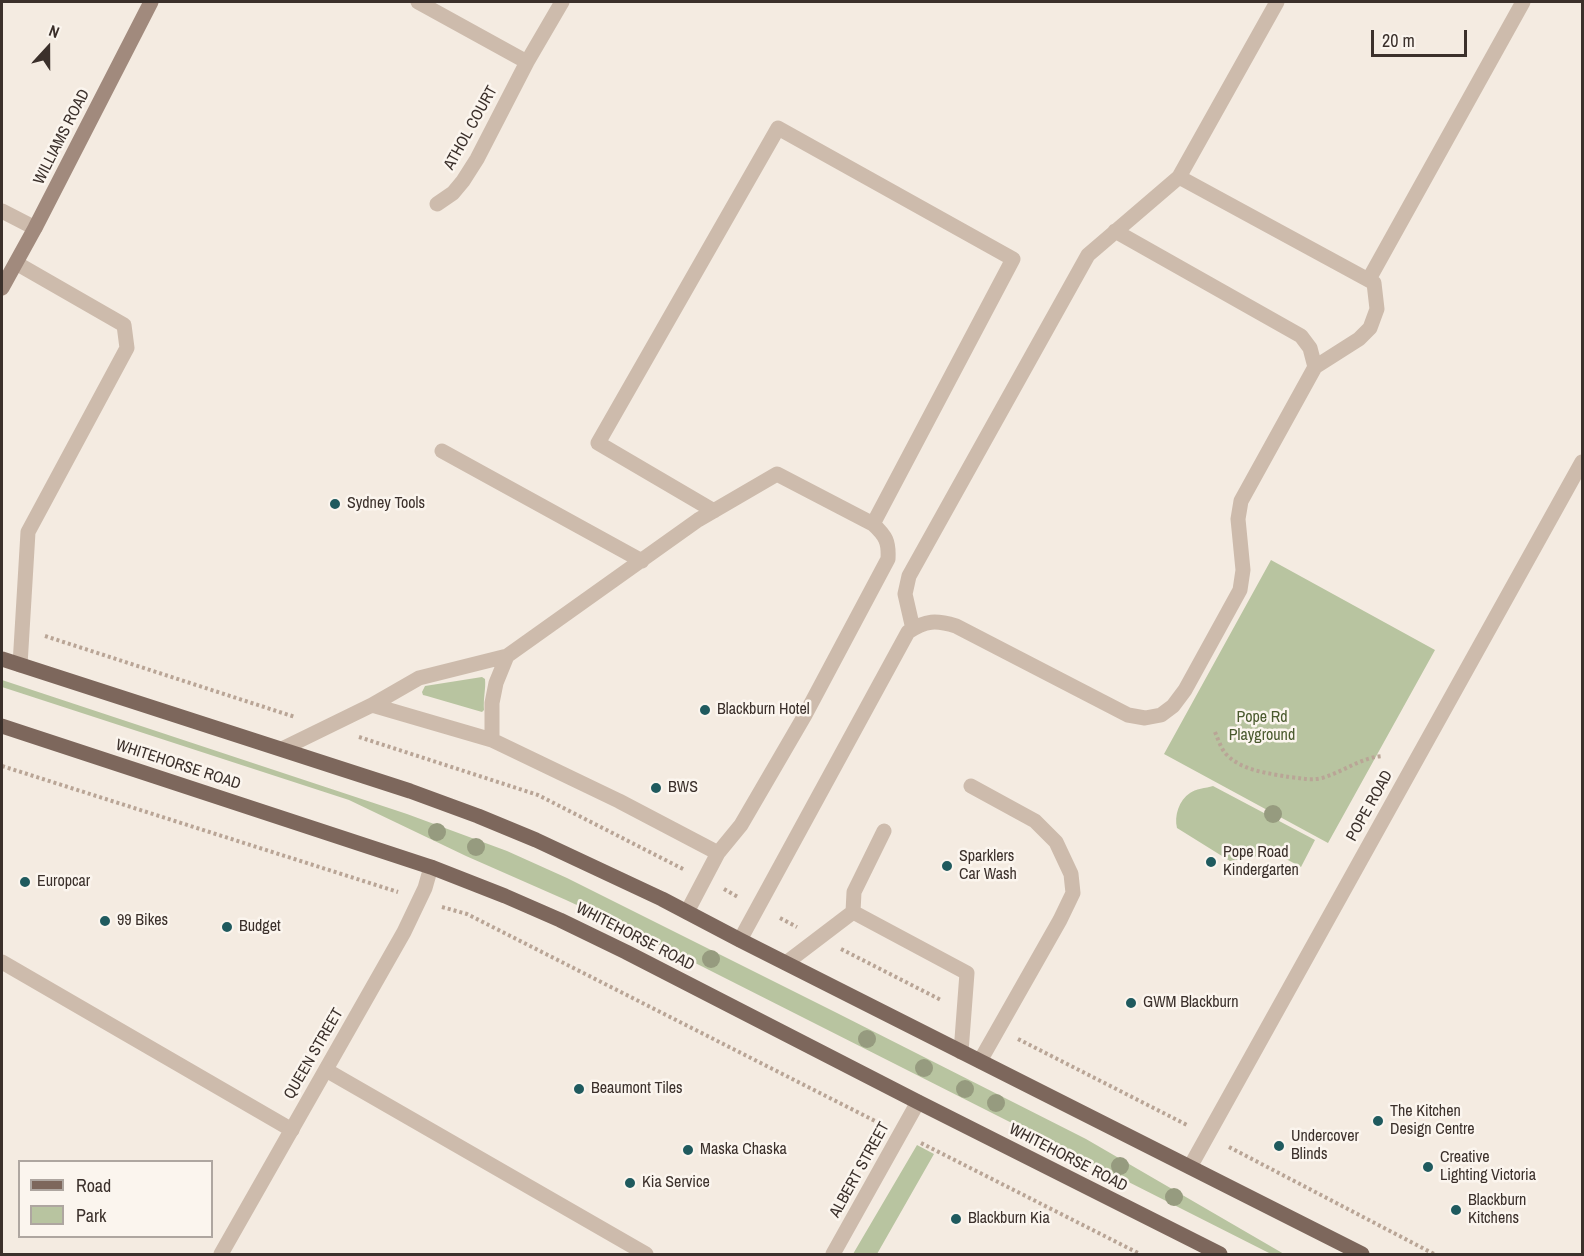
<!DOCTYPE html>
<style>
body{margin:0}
#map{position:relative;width:1584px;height:1256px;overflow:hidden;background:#f4ebe1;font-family:"Archivo Narrow",sans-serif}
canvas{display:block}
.frame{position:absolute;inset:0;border:3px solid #3b302b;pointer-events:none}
.legend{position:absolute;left:18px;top:1160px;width:195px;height:78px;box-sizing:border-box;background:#fbf5ee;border:2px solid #aea6a0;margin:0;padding:8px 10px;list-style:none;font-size:18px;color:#3b302b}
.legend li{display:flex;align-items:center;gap:12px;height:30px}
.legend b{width:30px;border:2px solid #aea6a0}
.north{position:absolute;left:18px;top:18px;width:60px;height:60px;-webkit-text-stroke:4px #fbf5ee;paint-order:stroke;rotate:21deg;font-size:16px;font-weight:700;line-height:24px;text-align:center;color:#3b302b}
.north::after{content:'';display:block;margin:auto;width:21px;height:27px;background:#3b302b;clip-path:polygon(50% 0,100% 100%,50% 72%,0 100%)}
.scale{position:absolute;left:1371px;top:30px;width:96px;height:27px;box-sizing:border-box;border:3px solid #3b302b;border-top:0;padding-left:8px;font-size:18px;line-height:21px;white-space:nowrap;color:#3b302b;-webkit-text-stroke:4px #fbf5ee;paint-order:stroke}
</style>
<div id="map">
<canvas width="1584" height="1256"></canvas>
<div class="frame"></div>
<ul class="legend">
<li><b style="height:8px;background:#7d675c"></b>Road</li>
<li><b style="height:16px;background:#b8c4a0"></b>Park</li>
</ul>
<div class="north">N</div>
<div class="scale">20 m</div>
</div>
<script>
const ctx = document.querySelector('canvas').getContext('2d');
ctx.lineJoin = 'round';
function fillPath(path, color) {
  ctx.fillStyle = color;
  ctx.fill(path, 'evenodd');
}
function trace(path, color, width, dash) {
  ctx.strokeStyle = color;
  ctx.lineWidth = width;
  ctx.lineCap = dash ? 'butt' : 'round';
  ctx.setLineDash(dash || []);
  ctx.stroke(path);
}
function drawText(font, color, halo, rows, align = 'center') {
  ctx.font = font + ' "Archivo Narrow",sans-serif';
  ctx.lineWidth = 5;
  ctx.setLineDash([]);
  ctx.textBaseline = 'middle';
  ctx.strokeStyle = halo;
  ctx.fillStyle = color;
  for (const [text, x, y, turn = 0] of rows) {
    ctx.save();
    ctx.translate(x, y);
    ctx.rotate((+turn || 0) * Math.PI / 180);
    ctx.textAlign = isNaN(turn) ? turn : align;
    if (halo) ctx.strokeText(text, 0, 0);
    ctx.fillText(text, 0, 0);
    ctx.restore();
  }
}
fillPath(new Path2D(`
 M 1271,560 L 1435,650 L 1328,843 L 1164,754 Z
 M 482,677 L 485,679 C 486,689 483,698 484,710 L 482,712 L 427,696 L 423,695 L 422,692 L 425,686 Z
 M 2,680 L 407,814 L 507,851 L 567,878 L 835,1012 L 1086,1139 L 1284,1254 L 1271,1254 L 624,927 L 566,900 L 466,856 L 349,800 L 2,687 Z
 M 1213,786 L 1315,840 L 1301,867 L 1275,853 L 1230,861 L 1177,828 C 1174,816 1179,800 1190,793 C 1195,789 1206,788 1213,786 Z
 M 917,1145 L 934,1154 L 877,1254 L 853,1254 Z`), '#b8c4a0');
trace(new Path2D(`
 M 45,636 L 295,717
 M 1215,732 C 1218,739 1221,748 1225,753 C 1241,771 1268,773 1289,777 C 1301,778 1310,781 1322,778 C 1343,772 1360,758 1382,756
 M 359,737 L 538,795 L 685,870
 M 2,766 L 398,892
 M 724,889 L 738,897
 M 442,907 L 467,914 L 879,1123
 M 780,918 L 797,927
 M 841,949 L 941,1000
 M 1018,1039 L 1187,1125
 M 921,1143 L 1140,1254
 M 1229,1147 L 1434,1254`), '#b9a596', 4, [3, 3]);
trace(new Path2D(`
 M 1179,177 L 1277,2
 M 1115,231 L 1301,336 L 1310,348 L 1315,367
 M 16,263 L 124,325 L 127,348 L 28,532 L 20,665
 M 1369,279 L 1523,2
 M 442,451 L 642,561
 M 714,511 L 598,443 L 778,128 L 1013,259 L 873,524
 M 372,705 L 492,740 L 619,801 L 718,853
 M 492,740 L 492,703 L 496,683 L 507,656
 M 282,749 L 372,705 L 419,678 L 507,656 L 698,520 L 777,474 L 873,524 C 886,536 889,542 888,559 L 805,715 L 741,825 L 718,853 L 687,912
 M 971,786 L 1035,821 L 1056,842 L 1071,874 L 1073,893 L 1060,920 L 980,1061
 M 853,912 L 854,892 L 884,831
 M 740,940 L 908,632 C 926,620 936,620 956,626 L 1128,715 L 1145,718 L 1161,715 L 1173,706 L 1185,690 L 1240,590 L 1243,570 L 1238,519 L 1241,501 L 1315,367 L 1359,339 L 1370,328 L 1377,309 L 1374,283 L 1179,177 L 1088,255 L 909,576 L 905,594 L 913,629
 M 2,962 L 292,1130
 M 786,963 L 853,912 L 967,973 L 961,1052
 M 326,1070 L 646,1254`), '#cdbbac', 15);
trace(new Path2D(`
 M 418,2 L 527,62
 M 437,204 L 453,193 L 463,181 L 477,159 L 527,62 L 562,2
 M 2,211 L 35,228
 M 1190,1167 L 1582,462
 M 221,1254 L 404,932 L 425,888 L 431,867
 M 833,1254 L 918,1102`), '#cdbbac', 15);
trace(new Path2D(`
 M 2,288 L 35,228 L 151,2`), '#a18a7d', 15);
trace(new Path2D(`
 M 2,659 L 410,791 L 478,816 L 536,840 L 662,899 L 740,940 L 1362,1254
 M 2,726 L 431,867 L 505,896 L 560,920 L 626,952 L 918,1102 L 1220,1254`), '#7d675c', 15);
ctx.fillStyle = '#969b7f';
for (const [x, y] of [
 [1273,814],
 [437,832],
 [476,847],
 [711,959],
 [867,1039],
 [924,1068],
 [965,1089],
 [996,1103],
 [1120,1166],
 [1174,1197]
]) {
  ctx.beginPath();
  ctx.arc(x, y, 9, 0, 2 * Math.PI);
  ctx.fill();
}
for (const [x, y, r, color] of [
 [335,504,6,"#1f5a5e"],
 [705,710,6,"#1f5a5e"],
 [656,788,6,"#1f5a5e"],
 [1211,862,6,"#1f5a5e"],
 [947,866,6,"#1f5a5e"],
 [25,882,6,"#1f5a5e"],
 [105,921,6,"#1f5a5e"],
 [227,927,6,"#1f5a5e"],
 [1131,1003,6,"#1f5a5e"],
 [579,1089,6,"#1f5a5e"],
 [1378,1121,6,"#1f5a5e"],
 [1279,1146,6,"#1f5a5e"],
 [688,1150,6,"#1f5a5e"],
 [1428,1167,6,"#1f5a5e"],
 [630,1183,6,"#1f5a5e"],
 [1456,1210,6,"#1f5a5e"],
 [956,1219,6,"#1f5a5e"]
]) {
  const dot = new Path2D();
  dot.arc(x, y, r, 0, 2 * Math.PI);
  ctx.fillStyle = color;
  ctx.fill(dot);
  trace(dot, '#fbf5ee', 2);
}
drawText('16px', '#3b302b', '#fbf5ee', [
 ["ATHOL COURT",471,128,-61],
 ["WILLIAMS ROAD",62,137,-63],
 ["WHITEHORSE ROAD",178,765,18],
 ["POPE ROAD",1370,806,-61],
 ["WHITEHORSE ROAD",635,937,27],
 ["QUEEN STREET",314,1054,-60],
 ["WHITEHORSE ROAD",1068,1158,27],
 ["ALBERT STREET",860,1170,-61]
]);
drawText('16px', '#3b302b', '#fbf5ee', [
 ["Sydney Tools",347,504],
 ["Blackburn Hotel",717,710],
 ["BWS",668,788],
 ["Pope Road",1223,853],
 ["Kindergarten",1223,871],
 ["Sparklers",959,857],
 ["Car Wash",959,875],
 ["Europcar",37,882],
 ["99 Bikes",117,921],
 ["Budget",239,927],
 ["GWM Blackburn",1143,1003],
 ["Beaumont Tiles",591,1089],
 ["The Kitchen",1390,1112],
 ["Design Centre",1390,1130],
 ["Undercover",1291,1137],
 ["Blinds",1291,1155],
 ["Maska Chaska",700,1150],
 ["Creative",1440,1158],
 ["Lighting Victoria",1440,1176],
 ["Kia Service",642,1183],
 ["Blackburn",1468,1201],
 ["Kitchens",1468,1219],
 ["Blackburn Kia",968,1219]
], 'left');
drawText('16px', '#4a5a2e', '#fbf5ee', [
 ["Pope Rd",1262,718],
 ["Playground",1262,736]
]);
</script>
